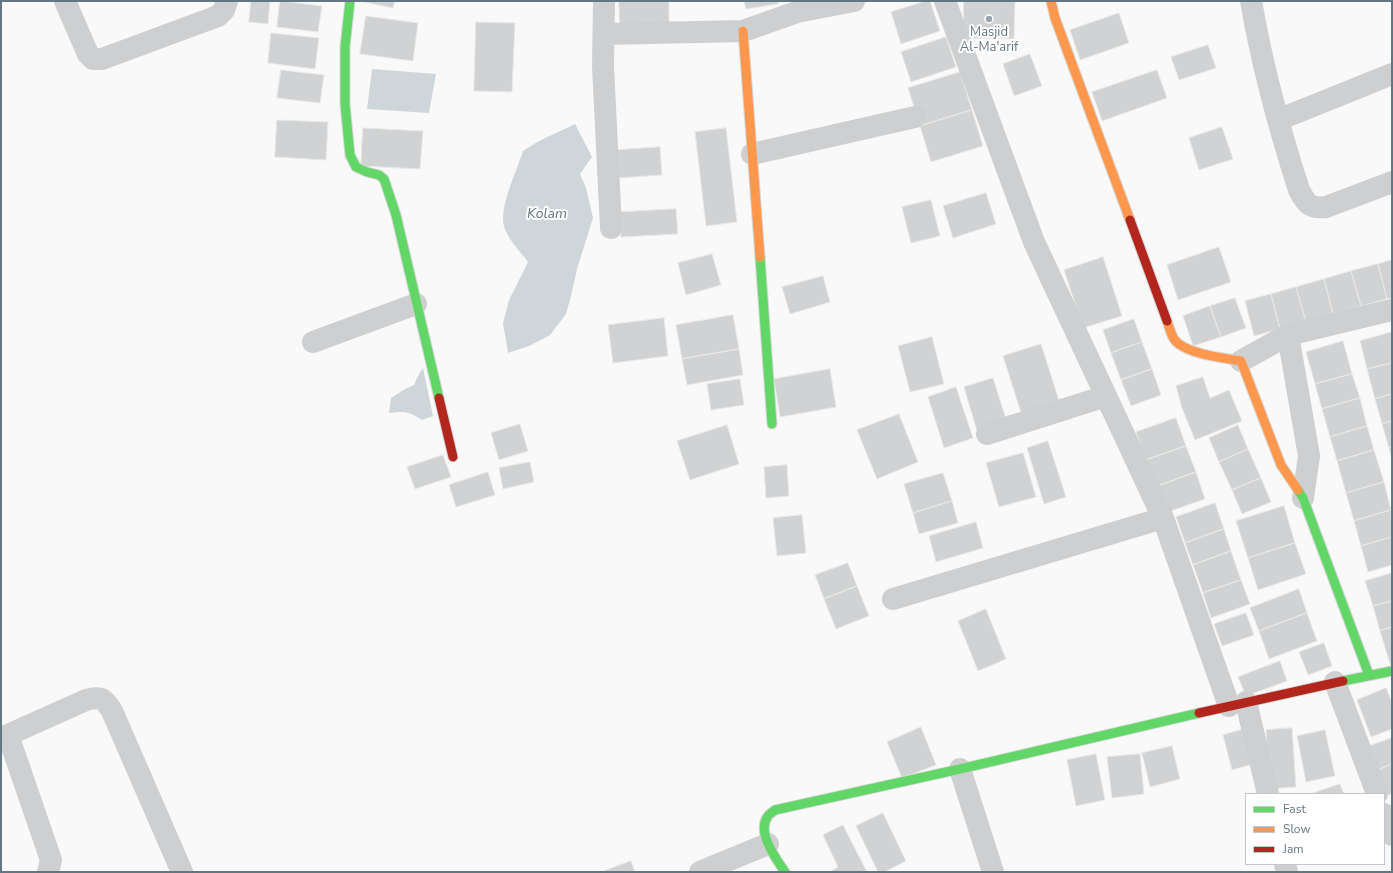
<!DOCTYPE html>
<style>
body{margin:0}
#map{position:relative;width:1393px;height:873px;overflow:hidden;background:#f9f9f9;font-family:"Nunito Sans",sans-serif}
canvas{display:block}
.frame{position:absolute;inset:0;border:2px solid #657683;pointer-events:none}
.legend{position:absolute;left:1245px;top:793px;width:140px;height:72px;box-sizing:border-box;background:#fff;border:1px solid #c1c8cd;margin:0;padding:5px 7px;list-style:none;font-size:12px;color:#657683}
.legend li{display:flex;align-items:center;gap:8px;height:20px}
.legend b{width:20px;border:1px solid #c1c8cd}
</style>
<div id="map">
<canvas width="1393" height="873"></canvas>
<div class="frame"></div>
<ul class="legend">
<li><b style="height:5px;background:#63d668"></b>Fast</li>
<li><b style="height:5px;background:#ff974d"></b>Slow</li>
<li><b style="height:5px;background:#b3261e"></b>Jam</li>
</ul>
</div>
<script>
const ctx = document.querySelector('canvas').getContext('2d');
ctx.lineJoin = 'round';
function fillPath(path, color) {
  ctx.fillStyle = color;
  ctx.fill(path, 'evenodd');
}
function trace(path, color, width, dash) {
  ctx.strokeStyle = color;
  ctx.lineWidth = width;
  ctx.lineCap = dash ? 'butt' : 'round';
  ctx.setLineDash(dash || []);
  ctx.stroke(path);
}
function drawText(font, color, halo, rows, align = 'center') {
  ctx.font = font + ' "Nunito Sans",sans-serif';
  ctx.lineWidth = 4;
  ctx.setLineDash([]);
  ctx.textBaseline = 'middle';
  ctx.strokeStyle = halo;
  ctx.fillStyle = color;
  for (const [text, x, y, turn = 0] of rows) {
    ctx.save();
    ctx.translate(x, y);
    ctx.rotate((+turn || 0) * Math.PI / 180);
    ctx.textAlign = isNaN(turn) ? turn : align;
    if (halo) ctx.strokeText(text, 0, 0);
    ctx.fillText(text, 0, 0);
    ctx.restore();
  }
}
fillPath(new Path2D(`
 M 372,69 L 436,74 L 429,113 L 367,109 Z
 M 575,124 L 592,157 L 580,174 L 586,188 L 593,218 L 577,269 L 571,296 L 566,314 L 550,335 L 529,346 L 508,353 L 503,323 L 509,300 L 528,262 C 520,251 510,242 505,229 C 497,210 517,171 523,151 L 539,141 Z
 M 423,368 L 433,416 L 422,420 C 408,411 405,411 389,413 L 391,398 L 405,389 L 414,385 L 420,372 Z`), '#ced6d9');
const building = new Path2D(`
 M 251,1 L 270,1 L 268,24 L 249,22 Z
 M 280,1 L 322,6 L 318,32 L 277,27 Z
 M 361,1 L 395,1 L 393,8 Z
 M 619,1 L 669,1 L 669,27 L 620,29 Z
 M 744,1 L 778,1 L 778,4 L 746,9 Z
 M 926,1 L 930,1 L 940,31 L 901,44 L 891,12 Z
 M 964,1 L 1015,1 L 1014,39 L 963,38 Z
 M 1119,13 L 1129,43 L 1080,60 L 1070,30 Z
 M 366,16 L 418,23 L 413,61 L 360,54 Z
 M 476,22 L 515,23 L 512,92 L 474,91 Z
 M 271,33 L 319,38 L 315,69 L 268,63 Z
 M 946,37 L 956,67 L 911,82 L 901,52 Z
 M 1208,45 L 1216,68 L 1179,80 L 1171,57 Z
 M 1030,54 L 1042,86 L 1014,96 L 1003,64 Z
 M 281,70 L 324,75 L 320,103 L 277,98 Z
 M 1157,70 L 1167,98 L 1102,121 L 1092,92 Z
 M 960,72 L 972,110 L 920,126 L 908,88 Z
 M 972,110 L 983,146 L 931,162 L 920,126 Z
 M 277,120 L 328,122 L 326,160 L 275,157 Z
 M 1222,127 L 1233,159 L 1199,170 L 1189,138 Z
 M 363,128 L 423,131 L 420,169 L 361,166 Z
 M 726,128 L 737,222 L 706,226 L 695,132 Z
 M 660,147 L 662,175 L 618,178 L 617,150 Z
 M 986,193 L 996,224 L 953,238 L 943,206 Z
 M 931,200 L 940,236 L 911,243 L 902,207 Z
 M 676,209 L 678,234 L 621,237 L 619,212 Z
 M 1219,247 L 1231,282 L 1178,300 L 1167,265 Z
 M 712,254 L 721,285 L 686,295 L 678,263 Z
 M 1103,257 L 1122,316 L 1083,328 L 1064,270 Z
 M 1392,260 L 1392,298 L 1387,299 L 1378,264 Z
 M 1378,264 L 1387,299 L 1361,306 L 1351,271 Z
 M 1351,271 L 1361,306 L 1333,314 L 1324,279 Z
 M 823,276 L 830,302 L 790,314 L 782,287 Z
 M 1324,279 L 1333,314 L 1306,322 L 1296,287 Z
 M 1296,287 L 1306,322 L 1280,329 L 1271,294 Z
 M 1271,294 L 1280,329 L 1254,336 L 1245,301 Z
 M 1235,298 L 1246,328 L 1221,337 L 1210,306 Z
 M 1210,306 L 1221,337 L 1193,346 L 1183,316 Z
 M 733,315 L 739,349 L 682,359 L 676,325 Z
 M 664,318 L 668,356 L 613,363 L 608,325 Z
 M 1134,319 L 1142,342 L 1111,353 L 1103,330 Z
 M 1392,332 L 1392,363 L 1367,369 L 1360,341 Z
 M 932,337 L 944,384 L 910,392 L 898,346 Z
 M 1343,341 L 1352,374 L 1315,384 L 1306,352 Z
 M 1142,342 L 1152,369 L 1121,380 L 1111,353 Z
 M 1041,344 L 1061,407 L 1023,419 L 1003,356 Z
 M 739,349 L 743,375 L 687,385 L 682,359 Z
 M 1392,363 L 1392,394 L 1375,399 L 1367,369 Z
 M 830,369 L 836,407 L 780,417 L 774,379 Z
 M 1152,369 L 1161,395 L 1131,406 L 1121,380 Z
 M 1352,374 L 1360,398 L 1322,409 L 1315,384 Z
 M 1203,377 L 1210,398 L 1229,390 L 1242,421 L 1195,440 L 1182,408 L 1176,386 Z
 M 993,378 L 1007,422 L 977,431 L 964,387 Z
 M 740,379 L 744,405 L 711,410 L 707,384 Z
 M 956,387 L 973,438 L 944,448 L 928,397 Z
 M 1392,394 L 1392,421 L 1382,424 L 1375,399 Z
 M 1360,398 L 1367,426 L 1330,437 L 1322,409 Z
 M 899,414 L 918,462 L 877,479 L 857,430 Z
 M 1176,418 L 1186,446 L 1146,460 L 1136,432 Z
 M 1392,421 L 1392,447 L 1389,448 L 1382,424 Z
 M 520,424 L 528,451 L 499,460 L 491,433 Z
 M 727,425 L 739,464 L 690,480 L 677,441 Z
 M 1238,425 L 1248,449 L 1219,462 L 1209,438 Z
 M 1367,426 L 1374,450 L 1337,461 L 1330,437 Z
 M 1048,441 L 1066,497 L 1044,504 L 1027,448 Z
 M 1186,446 L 1196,472 L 1155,487 L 1146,460 Z
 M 1392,447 L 1392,460 L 1389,448 Z
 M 1248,449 L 1261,478 L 1232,490 L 1219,462 Z
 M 1374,450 L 1384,482 L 1346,493 L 1337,461 Z
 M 1023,453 L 1036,497 L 999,507 L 986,463 Z
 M 443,455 L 451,477 L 415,489 L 407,467 Z
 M 530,462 L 534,482 L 503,489 L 499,468 Z
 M 787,465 L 789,496 L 766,498 L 764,467 Z
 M 488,472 L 495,495 L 456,507 L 449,485 Z
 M 1196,472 L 1205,499 L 1165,513 L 1155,487 Z
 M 943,473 L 952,501 L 913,513 L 904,484 Z
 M 1261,478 L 1271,502 L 1242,514 L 1232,490 Z
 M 1384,482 L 1391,510 L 1354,521 L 1346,493 Z
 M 952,501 L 958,523 L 919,534 L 913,513 Z
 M 1215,503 L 1224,529 L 1185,543 L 1176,517 Z
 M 1284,506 L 1295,543 L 1248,558 L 1236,521 Z
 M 1391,510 L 1392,537 L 1361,546 L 1354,521 Z
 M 802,515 L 806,553 L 777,556 L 773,518 Z
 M 976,522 L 983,548 L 936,562 L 929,536 Z
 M 1224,529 L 1231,551 L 1193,565 L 1185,543 Z
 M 1392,537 L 1392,565 L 1368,572 L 1361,546 Z
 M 1295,543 L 1306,574 L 1258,590 L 1248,558 Z
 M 1231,551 L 1241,580 L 1203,593 L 1193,565 Z
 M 848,563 L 857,586 L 824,599 L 815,575 Z
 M 1392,573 L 1392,601 L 1373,606 L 1365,581 Z
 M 1241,580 L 1250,604 L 1211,618 L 1203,593 Z
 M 857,586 L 869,616 L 836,629 L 824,599 Z
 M 1299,589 L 1307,613 L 1259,631 L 1250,608 Z
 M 1392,601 L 1392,627 L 1380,631 L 1373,606 Z
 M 986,609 L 1006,659 L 978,671 L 958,621 Z
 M 1246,613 L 1254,635 L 1222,646 L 1214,624 Z
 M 1307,613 L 1317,641 L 1269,659 L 1259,631 Z
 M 1392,627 L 1392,663 L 1390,664 L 1380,631 Z
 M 1324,643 L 1332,666 L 1308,675 L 1299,652 Z
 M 1280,661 L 1287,681 L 1246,696 L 1238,677 Z
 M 1386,688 L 1392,702 L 1392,729 L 1371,737 L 1357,700 Z
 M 921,727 L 936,765 L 902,778 L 887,742 Z
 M 1292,728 L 1296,787 L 1269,789 L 1266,730 Z
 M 1244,729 L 1253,764 L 1232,770 L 1223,735 Z
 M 1325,730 L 1335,776 L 1306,782 L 1297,736 Z
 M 1392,738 L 1392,764 L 1378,770 L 1369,746 Z
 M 1172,746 L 1180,779 L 1150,787 L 1142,753 Z
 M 1096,754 L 1105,800 L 1076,806 L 1067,760 Z
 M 1140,754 L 1144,794 L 1112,798 L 1107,757 Z
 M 1392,764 L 1392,794 L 1387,795 L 1378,770 Z
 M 1340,784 L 1344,794 L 1310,794 Z
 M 883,813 L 906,861 L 884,872 L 878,872 L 856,826 Z
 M 843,825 L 867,872 L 829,872 L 838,867 L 823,835 Z
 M 631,861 L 635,872 L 601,872 Z`);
fillPath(building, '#d0d2d3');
trace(building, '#e8e8e8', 1);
const fast = new Path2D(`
 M 350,1 L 345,47 L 345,104 L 350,155 L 356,167 L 367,172 L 379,175 L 384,179 L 396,215 L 439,398
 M 760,257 L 772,424
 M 1298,490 L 1303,498 L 1369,675
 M 1343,681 L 1392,671
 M 785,872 C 776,859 756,832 768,816 C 769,814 773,812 775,810 L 960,769 L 1199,713`);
const slow = new Path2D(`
 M 1051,1 L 1055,18 L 1130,220
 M 743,31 L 760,257
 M 1167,321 C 1169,327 1171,334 1174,339 C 1184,354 1224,358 1241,361 L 1281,465 L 1298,490`);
const jam = new Path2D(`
 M 1130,220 L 1167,321
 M 439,398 L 453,457
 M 1199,713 L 1343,681`);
trace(fast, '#d5d6d7', 11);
trace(slow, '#d5d6d7', 11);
trace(jam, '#d5d6d7', 11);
trace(new Path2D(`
 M 65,1 L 88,54 L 93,59 L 102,59 L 218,16 L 224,10 L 227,1
 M 604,1 L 603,66 L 611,228
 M 945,1 L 1034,242 L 1163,518 L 1229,706
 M 1251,1 C 1262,65 1279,128 1299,190 C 1306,203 1309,209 1326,207 L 1392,182
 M 604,34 L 743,31 L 797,12 L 854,1
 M 1278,120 L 1392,74
 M 752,154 L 915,117
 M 1288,335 L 1309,456 L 1303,498
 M 313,342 L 416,304
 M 1241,361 L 1288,335 L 1392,310
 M 987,434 L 1106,396
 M 893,599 L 1163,518
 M 1335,682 L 1377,794
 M 1246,702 L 1268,794
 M 8,735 L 51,860 L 48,872
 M 1,738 L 86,700 C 101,696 104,698 112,711 L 182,872
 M 960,769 L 993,872
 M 1384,814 L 1392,835
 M 1285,864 L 1287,872
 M 700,872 L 768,844`), '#cecfd0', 22);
trace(fast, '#63d668', 9);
trace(slow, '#ff974d', 9);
trace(jam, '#b3261e', 9);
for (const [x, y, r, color] of [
 [989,19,4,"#99a4ac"]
]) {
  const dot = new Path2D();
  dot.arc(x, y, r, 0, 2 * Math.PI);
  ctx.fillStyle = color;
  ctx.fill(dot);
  trace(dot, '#fff', 1.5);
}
drawText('13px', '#657683', '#fff', [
 ["Masjid",989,33],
 ["Al-Ma'arif",989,48]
]);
drawText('italic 14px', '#60757c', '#fff', [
 ["Kolam",547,215]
]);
</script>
